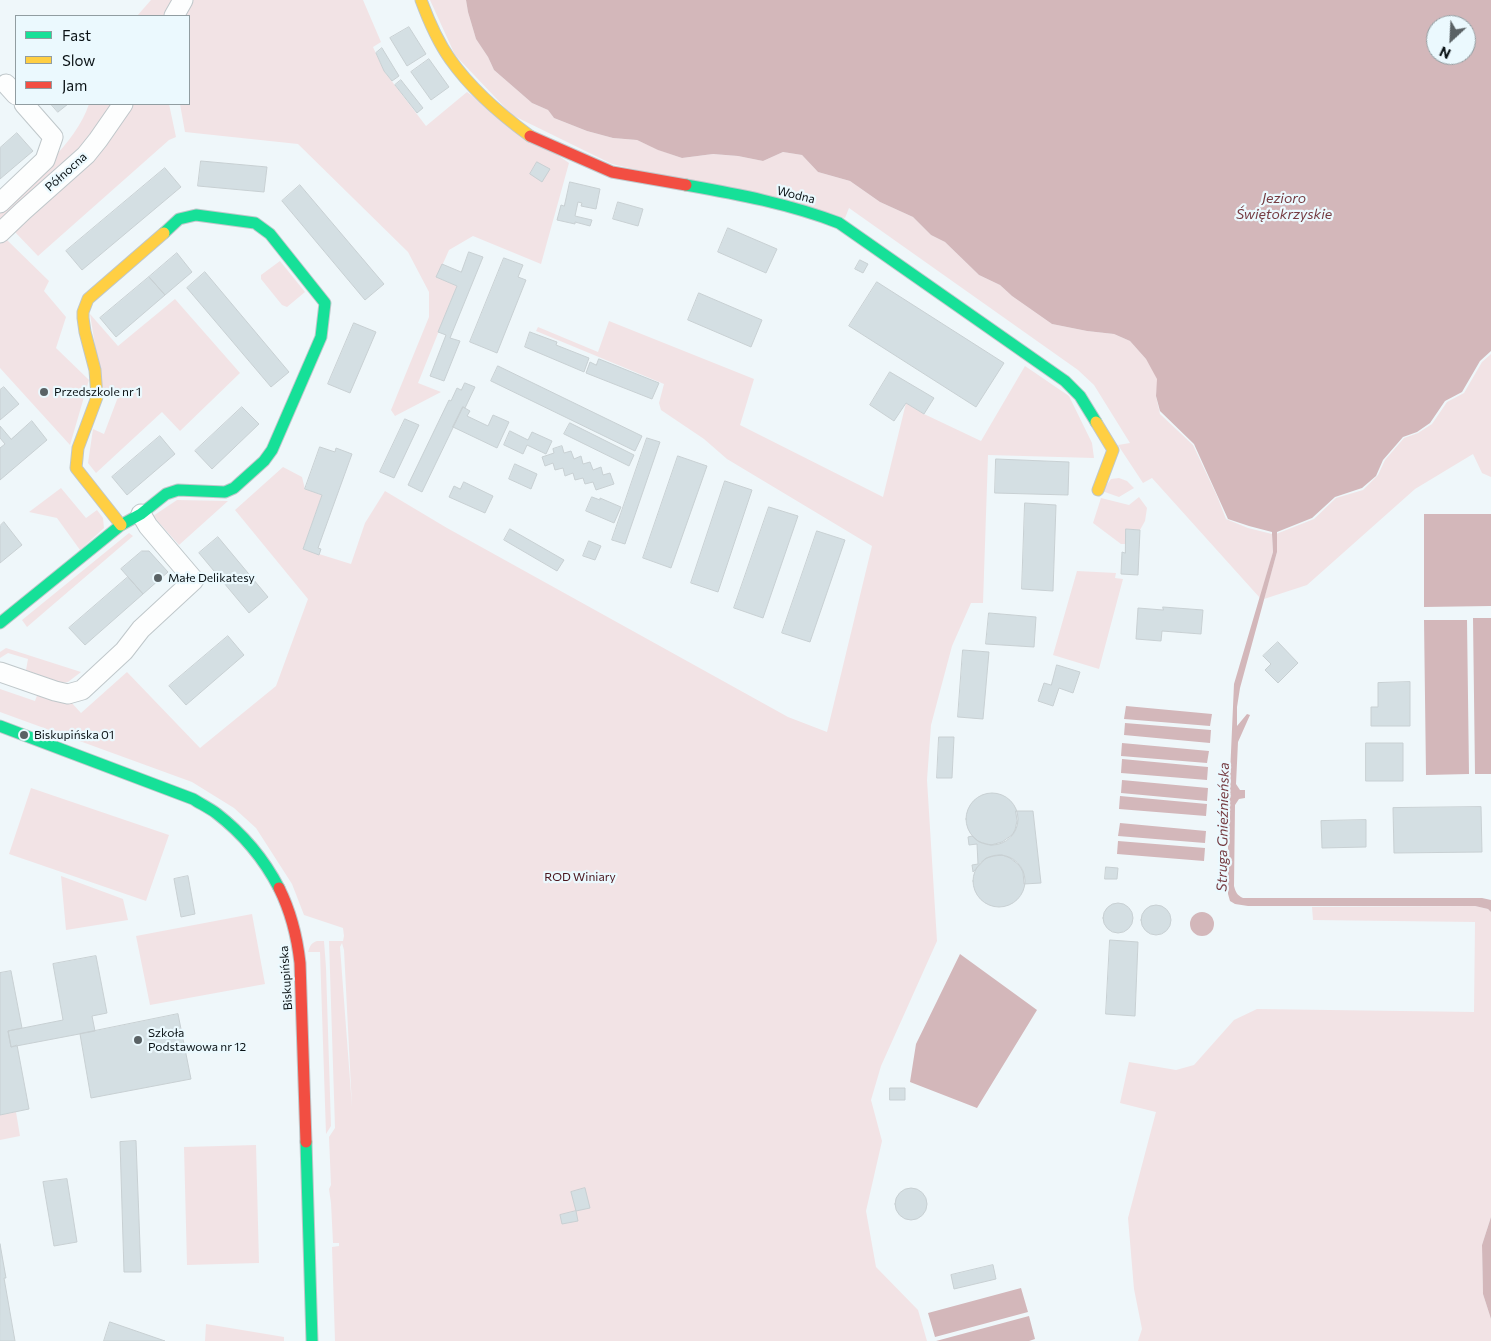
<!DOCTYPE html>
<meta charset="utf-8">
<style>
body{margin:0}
#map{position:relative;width:1491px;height:1341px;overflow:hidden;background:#eff7fa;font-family:Commissioner,sans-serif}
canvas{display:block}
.legend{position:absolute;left:15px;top:15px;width:175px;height:90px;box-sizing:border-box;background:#ebf9fe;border:1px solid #919da1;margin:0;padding:6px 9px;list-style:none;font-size:15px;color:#0a1215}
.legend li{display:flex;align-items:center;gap:10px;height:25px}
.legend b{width:25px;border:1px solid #919da1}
.north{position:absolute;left:1426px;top:15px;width:50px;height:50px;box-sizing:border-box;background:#ebf9fe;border:1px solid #919da1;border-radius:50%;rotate:205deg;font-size:14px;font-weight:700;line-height:20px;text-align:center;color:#0a1215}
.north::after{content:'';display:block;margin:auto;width:18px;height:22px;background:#5a6265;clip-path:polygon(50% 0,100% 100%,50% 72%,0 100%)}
</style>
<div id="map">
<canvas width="1491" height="1341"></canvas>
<ul class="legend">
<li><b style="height:6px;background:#16e098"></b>Fast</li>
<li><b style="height:6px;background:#ffcf43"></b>Slow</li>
<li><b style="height:6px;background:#f24e42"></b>Jam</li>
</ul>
<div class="north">N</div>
</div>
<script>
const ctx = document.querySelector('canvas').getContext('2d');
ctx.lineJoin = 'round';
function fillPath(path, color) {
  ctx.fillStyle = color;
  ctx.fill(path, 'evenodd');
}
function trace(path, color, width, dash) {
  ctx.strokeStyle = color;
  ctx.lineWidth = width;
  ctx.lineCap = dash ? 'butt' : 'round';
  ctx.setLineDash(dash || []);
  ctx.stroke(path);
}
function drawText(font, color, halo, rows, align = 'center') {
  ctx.font = font + ' Commissioner,sans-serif';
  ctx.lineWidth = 4.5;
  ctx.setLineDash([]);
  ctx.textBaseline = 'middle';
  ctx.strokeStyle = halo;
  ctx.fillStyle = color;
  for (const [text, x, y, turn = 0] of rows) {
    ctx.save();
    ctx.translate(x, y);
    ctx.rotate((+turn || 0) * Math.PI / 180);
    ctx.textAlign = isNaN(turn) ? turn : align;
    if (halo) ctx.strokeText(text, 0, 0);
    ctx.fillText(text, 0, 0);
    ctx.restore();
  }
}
fillPath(new Path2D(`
 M 151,0 L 175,0 L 167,16 L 137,16 Z
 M 191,0 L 363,0 L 381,42 L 373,47 L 384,71 L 426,126 L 467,92 L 569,163 L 541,264 L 473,236 L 449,250 L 437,277 L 457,286 L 418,383 L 441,392 L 395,416 L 391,410 L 429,317 L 429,292 L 408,252 L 298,144 L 185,132 L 180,104 L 189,104 L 189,16 L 184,16 Z
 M 430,0 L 466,0 L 468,12 L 476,39 L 488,57 L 494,70 L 532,103 L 548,110 L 554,118 L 587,131 L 613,138 L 637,140 L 659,150 L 682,158 L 713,154 L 738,156 L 763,161 L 783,152 L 802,155 L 818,172 L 850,181 L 880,202 L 913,217 L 931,235 L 945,242 L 979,275 L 1000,285 L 1012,296 L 1052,324 L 1087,331 L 1114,334 L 1130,341 L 1146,359 L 1158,379 L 1156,396 L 1160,414 L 1193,445 L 1217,496 L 1226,519 L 1248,528 L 1272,534 L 1273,552 L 1260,598 L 1152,478 L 1143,483 L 1118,445 L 1130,443 L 1094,385 L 1078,370 L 849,208 L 845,218 L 612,164 L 512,115 L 455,55 Z
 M 89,104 L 116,104 L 95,137 L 0,224 L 0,209 C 30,180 76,144 89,104 Z
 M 130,104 L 169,104 L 176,137 L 169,140 L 38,256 L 14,231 Z
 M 0,238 L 7,240 L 49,281 L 44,291 L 66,317 L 56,348 L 89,380 L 70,445 L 0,368 Z
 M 280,261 L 305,292 L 287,307 L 282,305 L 261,279 L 261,275 Z
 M 175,299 L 240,373 L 180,431 L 162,412 L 96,473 L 88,463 L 93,429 L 104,434 L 118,397 L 102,389 L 90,314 L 118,346 Z
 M 609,321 L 754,379 L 740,425 L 883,497 L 906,403 L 924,414 L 981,441 L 1025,366 L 1069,396 L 1092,443 L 1094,458 L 988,455 L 983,603 L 971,603 L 952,646 L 931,725 L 927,780 L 937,941 L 881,1066 L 871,1100 L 882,1141 L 866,1211 L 876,1267 L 918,1310 L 927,1341 L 335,1341 L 332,1247 L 339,1246 L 339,1243 L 333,1243 L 331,1203 L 329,1189 L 331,1185 L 329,1137 L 335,1128 L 329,941 L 343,941 L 344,936 L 343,928 L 304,915 L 292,884 L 256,828 L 234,808 L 192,782 L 0,712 L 0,689 L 35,701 L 39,690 L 70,701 L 81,713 L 127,672 L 200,748 L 276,686 L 308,599 L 235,510 L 283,467 L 302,477 L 305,489 L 322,495 L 303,549 L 351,564 L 365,523 L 385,491 L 447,528 L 788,717 L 827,732 L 872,546 L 727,459 L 704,439 L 661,410 L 659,403 L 664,384 L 536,331 L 538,327 L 598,352 ZM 342,943 L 344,950 L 352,1107 L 340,947 Z
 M 1491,354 L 1491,477 L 1482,473 L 1473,454 L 1415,489 L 1307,585 L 1264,599 L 1277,552 L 1276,534 L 1314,519 L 1336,498 L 1363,490 L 1378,475 L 1385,460 L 1404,438 L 1418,433 L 1432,424 L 1447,402 L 1464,393 L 1482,362 Z
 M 1119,478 L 1127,481 L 1134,488 L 1119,497 L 1102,491 L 1111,479 Z
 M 61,488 L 86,518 L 97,510 L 103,518 L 104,528 L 80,550 L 57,518 L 29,512 Z
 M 1139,497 L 1147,508 L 1145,521 L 1140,530 L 1126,529 L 1126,544 L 1121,544 L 1093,523 L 1101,498 L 1129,505 Z
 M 177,500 L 228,501 L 179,545 L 153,516 Z
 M 129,533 L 133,536 L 27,627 L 22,620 Z
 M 1077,571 L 1116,573 L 1115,578 L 1123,579 L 1099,669 L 1053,655 Z
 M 6,648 L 81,672 L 68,682 L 62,683 L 26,670 L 28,659 L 8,653 L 0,658 L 0,652 Z
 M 31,788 L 169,835 L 146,901 L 9,854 Z
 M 61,876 L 123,899 L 128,920 L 66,930 Z
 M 1475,906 L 1488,909 L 1491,912 L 1491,1217 L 1482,1245 L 1483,1294 L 1491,1319 L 1491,1341 L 1138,1341 L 1142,1329 L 1134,1289 L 1128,1218 L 1156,1112 L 1120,1103 L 1129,1062 L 1176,1070 L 1194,1065 L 1234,1020 L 1257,1009 L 1474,1012 L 1475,922 L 1313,920 L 1312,907 Z
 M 252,914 L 265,984 L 150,1005 L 136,936 Z
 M 317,941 L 324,941 L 326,968 L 331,1126 L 326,1134 L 320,952 L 308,952 C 310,946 311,943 317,941 Z
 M 16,1112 L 20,1136 L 0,1140 L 0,1115 Z
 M 256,1145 L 259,1263 L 187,1265 L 184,1147 Z
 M 206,1324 L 284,1337 L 284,1341 L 205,1341 Z`), '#f2e3e5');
fillPath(new Path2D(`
 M 466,0 L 1491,0 L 1491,351 L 1480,361 L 1462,392 L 1445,401 L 1430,423 L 1417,432 L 1403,437 L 1383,460 L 1376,476 L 1362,488 L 1335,497 L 1312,518 L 1277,532 L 1277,552 L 1240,688 L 1237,707 L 1237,726 L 1247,714 L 1250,715 L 1238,742 L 1236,784 L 1240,790 L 1245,790 L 1245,798 L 1239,799 L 1235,805 L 1234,886 C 1236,893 1237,895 1243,898 L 1482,898 L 1491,900 L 1491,912 L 1488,909 L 1475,906 L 1248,906 L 1235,904 L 1230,901 L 1228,894 L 1228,820 L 1234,684 L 1273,552 L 1272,534 L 1272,532 L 1249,526 L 1228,519 L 1194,444 L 1160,411 L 1156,396 L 1157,379 L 1146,359 L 1130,341 L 1114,334 L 1087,331 L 1052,324 L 1012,296 L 1000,285 L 979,275 L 945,242 L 931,235 L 913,217 L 880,202 L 850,181 L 818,172 L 802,155 L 783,152 L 763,161 L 738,156 L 713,154 L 682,158 L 658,150 L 637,140 L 613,138 L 587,131 L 554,118 L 548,110 L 532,103 L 494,70 L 488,57 L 476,39 L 468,12 ZM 1436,25 L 1466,25 L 1466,55 L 1436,55 Z
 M 1424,514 L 1491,514 L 1491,606 L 1424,607 Z
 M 1473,618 L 1491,618 L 1491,774 L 1475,774 Z
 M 1424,620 L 1467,620 L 1469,774 L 1426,775 Z
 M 1126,706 L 1212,714 L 1210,726 L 1124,719 Z
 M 1125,723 L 1211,730 L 1210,743 L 1124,735 Z
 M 1122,743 L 1209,751 L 1207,763 L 1121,756 Z
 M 1122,759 L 1208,767 L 1207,780 L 1121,773 Z
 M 1122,780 L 1208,788 L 1207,801 L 1121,793 Z
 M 1120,796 L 1207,804 L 1206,816 L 1119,809 Z
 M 1120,823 L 1206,831 L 1205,843 L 1118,836 Z
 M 1118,841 L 1205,848 L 1204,861 L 1117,854 Z
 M1190 924a12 12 0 1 1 24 0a12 12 0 1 1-24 0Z
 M 960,954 L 1037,1010 L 977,1108 L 910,1082 L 916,1044 Z
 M 1491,1217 L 1491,1319 L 1483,1294 L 1482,1245 Z
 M 1021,1288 L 1028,1312 L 935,1337 L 928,1313 Z
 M 1029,1316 L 1035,1339 L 1029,1341 L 936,1341 Z`), '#d3b7ba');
const building = new Path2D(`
 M 409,27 L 426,54 L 407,66 L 390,38 Z
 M 382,48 L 399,76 L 392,81 L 384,71 L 376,53 Z
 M 429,59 L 449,87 L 431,100 L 411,72 Z
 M 401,80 L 423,108 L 417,113 L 395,85 Z
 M 51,104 L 68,104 L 58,112 Z
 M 17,133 L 33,151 L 0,179 L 0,148 Z
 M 201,161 L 267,167 L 264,192 L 198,186 Z
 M 537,162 L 550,169 L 542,182 L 530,174 Z
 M 165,168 L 181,187 L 82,270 L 66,251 Z
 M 570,182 L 600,189 L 596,209 L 581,206 L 582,203 L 578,202 L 575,216 L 592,220 L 590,226 L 575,222 L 575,224 L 557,220 L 561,205 L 564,206 Z
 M 300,185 L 384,284 L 365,300 L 282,201 Z
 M 618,202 L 643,209 L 638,226 L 613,219 Z
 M 728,228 L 777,249 L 766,273 L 718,252 Z
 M 469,252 L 483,257 L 450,338 L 460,341 L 444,381 L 430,376 L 446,335 L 438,332 L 457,286 L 436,277 L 442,264 L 461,272 Z
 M 177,253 L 192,272 L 165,295 L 149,277 Z
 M 504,258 L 523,265 L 518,277 L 526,280 L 497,353 L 470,342 Z
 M 860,260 L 868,264 L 863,273 L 855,269 Z
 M 205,272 L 289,372 L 271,387 L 187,288 Z
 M 149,277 L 165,295 L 116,337 L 100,318 Z
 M 877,282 L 1004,363 L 976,407 L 849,326 Z
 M 699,293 L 762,320 L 751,347 L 688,320 Z
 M 354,323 L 376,332 L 350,393 L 328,384 Z
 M 530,332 L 557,342 L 556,345 L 589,358 L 584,372 L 525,347 Z
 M 599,359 L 659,383 L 652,399 L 586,373 L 590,362 L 596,365 Z
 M 498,366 L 642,436 L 635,451 L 491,381 Z
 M 890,372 L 934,398 L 924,414 L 906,403 L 894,421 L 870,405 Z
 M 465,383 L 475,387 L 465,408 L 463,407 L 422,492 L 408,485 L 449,400 L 451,401 L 457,388 L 461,390 Z
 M 4,387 L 19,404 L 0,420 L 0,390 Z
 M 242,407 L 259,424 L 212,469 L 195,451 Z
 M 463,407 L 470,411 L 467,416 L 488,426 L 493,415 L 509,422 L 497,448 L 453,427 Z
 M 405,419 L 419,425 L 394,478 L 380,472 Z
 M 32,421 L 47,440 L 0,480 L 0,448 L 5,444 L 0,438 L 0,426 L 11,439 Z
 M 570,423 L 634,455 L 629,466 L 564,434 Z
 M 510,431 L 528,440 L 532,432 L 552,441 L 546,454 L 527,445 L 523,454 L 504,445 Z
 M 160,436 L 175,454 L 127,495 L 112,477 Z
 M 647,438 L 660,442 L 625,544 L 612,540 Z
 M 562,446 L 564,453 L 571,451 L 574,459 L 581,456 L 583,464 L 590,462 L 593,470 L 601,467 L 603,475 L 610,473 L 614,484 L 596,490 L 593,482 L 585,484 L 583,478 L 575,480 L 573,473 L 565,476 L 563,468 L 555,470 L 553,463 L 545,466 L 542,457 L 554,453 L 553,449 Z
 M 320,447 L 335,452 L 336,448 L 352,454 L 318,548 L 321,549 L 319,555 L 303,549 L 322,495 L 305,489 Z
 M 678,456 L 707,466 L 671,568 L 643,558 Z
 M 996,459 L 1069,462 L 1068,495 L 995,493 Z
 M 515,464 L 537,474 L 531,489 L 509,479 Z
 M 725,481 L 752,490 L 718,592 L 691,583 Z
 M 464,482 L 493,496 L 485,513 L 449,497 L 454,486 L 460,489 Z
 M 592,497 L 600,500 L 600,498 L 621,507 L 614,523 L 586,511 Z
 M 1025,503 L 1056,505 L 1053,591 L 1022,589 Z
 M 769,507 L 798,516 L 763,618 L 734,608 Z
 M 4,522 L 22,545 L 0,563 L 0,526 Z
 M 510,529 L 564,560 L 557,571 L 504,540 Z
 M 1126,529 L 1140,530 L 1138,575 L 1121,574 L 1122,552 L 1125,553 Z
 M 817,531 L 845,540 L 810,642 L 782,633 Z
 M 218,537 L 268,597 L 249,613 L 199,553 Z
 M 589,541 L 601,546 L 595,560 L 583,556 Z
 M 142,551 L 149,551 L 168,572 L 143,594 L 121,569 Z
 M 128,577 L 143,594 L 85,645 L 69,628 Z
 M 1163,607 L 1203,610 L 1201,634 L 1162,631 L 1161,641 L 1136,639 L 1138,608 L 1163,610 Z
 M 989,613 L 1036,617 L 1034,647 L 986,644 Z
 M 228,636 L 244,655 L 186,705 L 169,686 Z
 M 1278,642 L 1298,663 L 1278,683 L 1265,670 L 1271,664 L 1263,656 Z
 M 963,650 L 989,652 L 983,719 L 958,717 Z
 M 1057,665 L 1080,672 L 1073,693 L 1059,688 L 1053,706 L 1038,701 L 1044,683 L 1051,685 Z
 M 1410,682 L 1410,726 L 1371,726 L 1371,707 L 1378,707 L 1378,683 Z
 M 939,737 L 954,737 L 952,778 L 937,778 Z
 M 1366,743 L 1403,743 L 1403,781 L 1366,781 Z
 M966 819a26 26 0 1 1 52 0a26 26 0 1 1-52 0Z
 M 1481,807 L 1482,852 L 1394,853 L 1393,808 Z
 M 1016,811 L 1033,811 L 1041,883 L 1024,884 L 1023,872 L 1019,865 L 1010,858 L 1002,855 L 994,856 L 986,858 L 973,872 L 972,865 L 978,864 L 977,844 L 969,845 L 968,837 L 972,836 L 979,842 L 991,845 L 1002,842 L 1012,835 L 1015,830 L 1017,821 Z
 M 1366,820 L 1366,847 L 1322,848 L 1321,821 Z
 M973 881a26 26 0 1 1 52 0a26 26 0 1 1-52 0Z
 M 1106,867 L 1118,868 L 1117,879 L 1105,879 Z
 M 188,876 L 195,914 L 181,917 L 174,879 Z
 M1103 918a15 15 0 1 1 30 0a15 15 0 1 1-30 0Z
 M1141 920a15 15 0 1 1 30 0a15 15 0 1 1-30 0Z
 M 1110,940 L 1138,942 L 1135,1016 L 1106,1014 Z
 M 96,956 L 107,1013 L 92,1016 L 95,1031 L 11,1047 L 8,1031 L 63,1020 L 53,964 Z
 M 11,971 L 22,1028 L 8,1031 L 11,1047 L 17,1045 L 29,1109 L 0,1115 L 0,973 Z
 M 178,1014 L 191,1079 L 91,1098 L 80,1034 Z
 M 890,1088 L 905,1088 L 905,1100 L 890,1100 Z
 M 136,1141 L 141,1272 L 124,1272 L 120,1142 Z
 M 67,1179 L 77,1242 L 54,1246 L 43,1182 Z
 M 585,1188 L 590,1208 L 576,1211 L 571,1192 Z
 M895 1204a16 16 0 1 1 32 0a16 16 0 1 1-32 0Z
 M 576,1211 L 578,1221 L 562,1224 L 560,1215 Z
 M 0,1244 L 6,1278 L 4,1278 L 15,1341 L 0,1341 Z
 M 993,1265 L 996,1279 L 954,1289 L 951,1275 Z
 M 110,1322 L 165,1341 L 104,1341 Z`);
fillPath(building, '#d4dfe3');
trace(building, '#c8d0d3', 1);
const street = new Path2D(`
 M 174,16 L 183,0
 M 6,84 L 16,95
 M 0,203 L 45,160 L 53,137 L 24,104
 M 0,233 L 23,211 L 86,155 L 98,140 L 123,104
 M 0,672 L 55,691 L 68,694 L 82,690 L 124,651 L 141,629 L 194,580 L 148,526 L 141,514`);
const fast = new Path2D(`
 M 686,185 C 737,194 790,204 839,223 L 1065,381 L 1080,396 L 1096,422
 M 0,623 L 121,525 L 141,514 L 166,494 L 178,490 L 225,492 L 234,488 L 264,461 L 272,450 L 321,337 L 325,303 L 270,234 L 255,223 L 196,215 L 179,219 L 164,233
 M 0,726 L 193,799 C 201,804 209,808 216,813 C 242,833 264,859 279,888
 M 306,1142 L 312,1341`);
const slow = new Path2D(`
 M 421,0 C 428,19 438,42 450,59 C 471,89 500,114 530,136
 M 1096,422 L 1113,450 L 1098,490
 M 121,525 L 76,468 L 78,448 L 97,397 L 95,370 L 85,332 L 83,318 L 83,312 L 88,299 L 164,233`);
const jam = new Path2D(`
 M 530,136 L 612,172 L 686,185
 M 279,888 C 291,912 297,936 300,963 L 306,1142`);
trace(street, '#bfc7ca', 21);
trace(fast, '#bfc7ca', 13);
trace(slow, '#bfc7ca', 13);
trace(jam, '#bfc7ca', 13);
trace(street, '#fdfefe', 19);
trace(fast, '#16e098', 11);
trace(slow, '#ffcf43', 11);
trace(jam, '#f24e42', 11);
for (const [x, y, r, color] of [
 [44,392,5,"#5a6265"],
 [158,578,5,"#5a6265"],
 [24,735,5,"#5a6265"],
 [138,1040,5,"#5a6265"]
]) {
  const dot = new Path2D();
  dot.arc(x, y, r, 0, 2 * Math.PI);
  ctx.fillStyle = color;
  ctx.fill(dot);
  trace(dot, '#ebf9fe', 2);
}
drawText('12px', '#0a1215', '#ebf9fe', [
 ["Północna",66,172,-42],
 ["Wodna",796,195,14],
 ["Biskupińska",286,978,-94]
]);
drawText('12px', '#0a1215', '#ebf9fe', [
 ["Przedszkole nr 1",54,392],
 ["Małe Delikatesy",168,578],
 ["Biskupińska 01",34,735],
 ["Szkoła",148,1033],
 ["Podstawowa nr 12",148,1047]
], 'left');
drawText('12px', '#4a151d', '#ebf9fe', [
 ["ROD Winiary",580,877]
]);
drawText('italic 14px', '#753b41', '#ebf9fe', [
 ["Jezioro",1284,198],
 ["Świętokrzyskie",1284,214],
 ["Struga Gnieźnieńska",1223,827,-89]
]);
</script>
